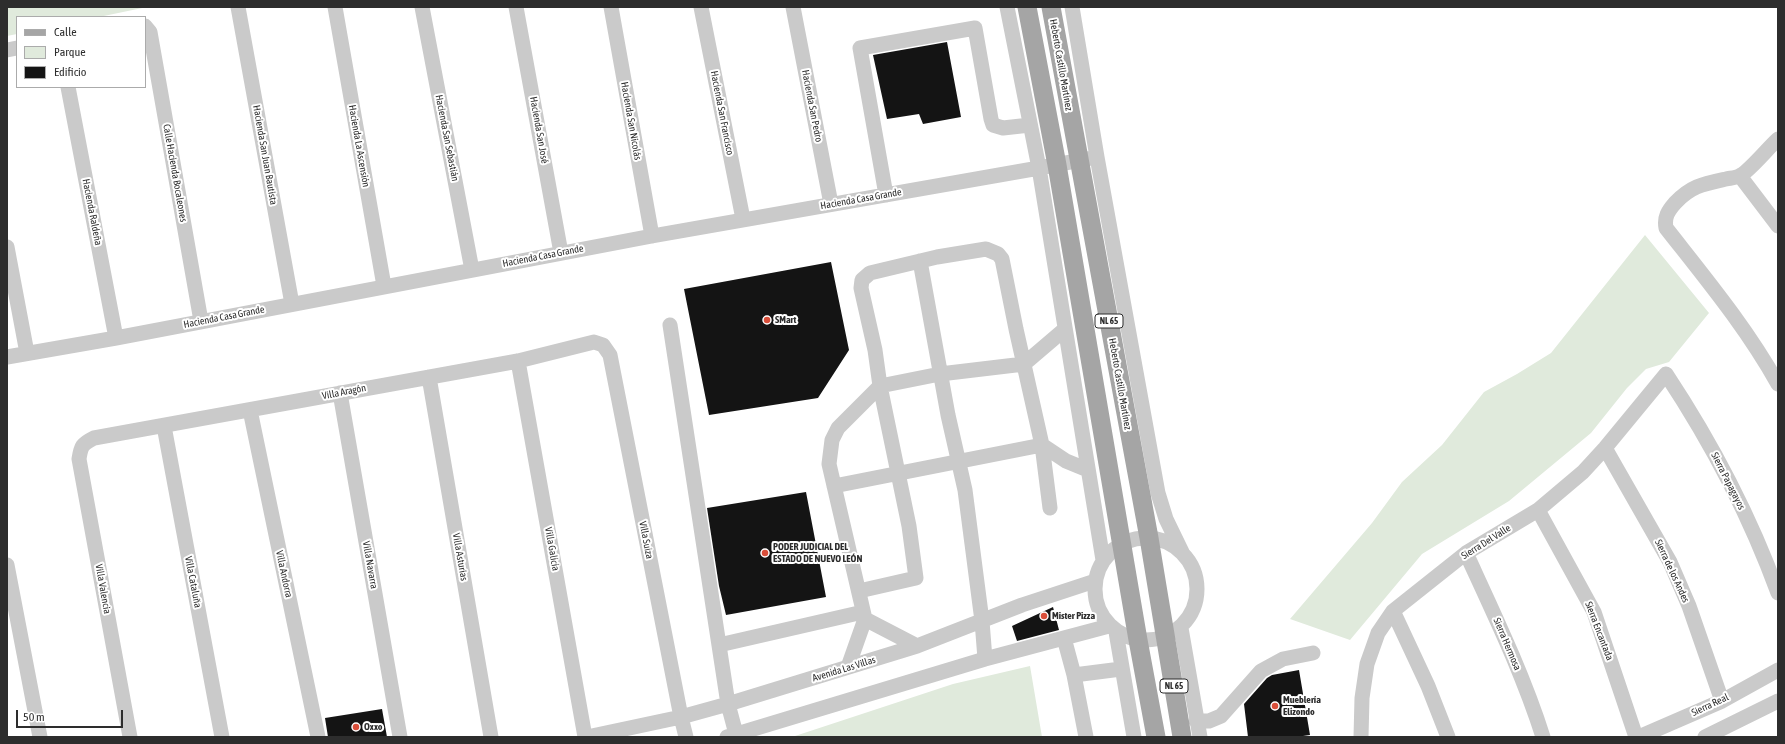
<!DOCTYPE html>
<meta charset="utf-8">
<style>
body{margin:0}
#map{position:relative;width:1785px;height:744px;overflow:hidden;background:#fff;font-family:"Asap Condensed",sans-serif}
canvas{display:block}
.frame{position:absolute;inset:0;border:8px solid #2d2d2d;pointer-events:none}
.legend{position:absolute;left:16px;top:16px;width:130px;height:72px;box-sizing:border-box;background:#fff;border:1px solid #ababab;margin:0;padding:5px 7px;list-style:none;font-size:12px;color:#2d2d2d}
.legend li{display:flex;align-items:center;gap:8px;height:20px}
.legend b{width:20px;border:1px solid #ababab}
.scale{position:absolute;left:16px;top:710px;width:107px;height:18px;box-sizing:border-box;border:2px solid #2d2d2d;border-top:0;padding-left:5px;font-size:12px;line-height:14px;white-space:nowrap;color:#2d2d2d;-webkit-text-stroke:3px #fff;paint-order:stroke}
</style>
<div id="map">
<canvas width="1785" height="744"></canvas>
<div class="frame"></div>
<ul class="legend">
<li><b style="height:5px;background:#a5a5a5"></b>Calle</li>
<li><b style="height:11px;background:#e0eadc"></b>Parque</li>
<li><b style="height:11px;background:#141414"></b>Edificio</li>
</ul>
<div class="scale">50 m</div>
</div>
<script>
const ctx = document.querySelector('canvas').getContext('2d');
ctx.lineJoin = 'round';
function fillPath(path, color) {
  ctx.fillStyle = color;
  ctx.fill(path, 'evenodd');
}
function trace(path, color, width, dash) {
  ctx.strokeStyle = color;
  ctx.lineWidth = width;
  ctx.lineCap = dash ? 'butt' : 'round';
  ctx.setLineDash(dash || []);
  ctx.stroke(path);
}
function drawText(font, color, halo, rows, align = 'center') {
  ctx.font = font + ' "Asap Condensed",sans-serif';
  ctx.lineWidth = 4;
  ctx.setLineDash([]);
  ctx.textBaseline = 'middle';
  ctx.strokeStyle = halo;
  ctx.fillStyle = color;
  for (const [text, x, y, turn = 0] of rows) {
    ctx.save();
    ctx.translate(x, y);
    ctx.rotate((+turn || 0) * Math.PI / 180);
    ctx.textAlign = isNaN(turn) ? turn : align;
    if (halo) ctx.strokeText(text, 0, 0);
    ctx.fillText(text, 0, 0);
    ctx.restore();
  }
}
fillPath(new Path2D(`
 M 7,7 L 147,7 L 99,17 L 17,17 L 17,34 L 7,36 Z
 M 1645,235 L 1709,313 L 1669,362 L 1646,369 L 1627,388 L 1591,433 L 1509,501 L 1422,554 L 1350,640 L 1290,619 L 1372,523 L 1402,482 L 1442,445 L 1484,392 L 1517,374 L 1551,353 Z
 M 1030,666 L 1042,737 L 792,737 L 953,684 Z`), '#e0eadc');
fillPath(new Path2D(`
 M 947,42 L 961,117 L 923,124 L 919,114 L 887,119 L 873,55 Z
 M 831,262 L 849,350 L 818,398 L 709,415 L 684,289 Z
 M 806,492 L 826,597 L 726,615 L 719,586 L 707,508 Z
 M 1053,607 L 1059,630 L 1017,641 L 1012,626 Z
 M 1299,670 L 1310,735 L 1296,737 L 1248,737 L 1244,704 L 1267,678 L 1272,675 Z
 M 382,709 L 387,737 L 328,737 L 325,718 Z`), '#141414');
trace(new Path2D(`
 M 238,7 L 292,304
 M 335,7 L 384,286
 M 422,7 L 472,270
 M 516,7 L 561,253
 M 611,7 L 652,236
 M 701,7 L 743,219
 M 793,7 L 831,204
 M 1007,7 L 1039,168 L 1103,560
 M 1072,7 L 1097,157 L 1158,493 L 1166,519 L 1182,552
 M 145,26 L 150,32 L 201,321
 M 7,50 L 17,48
 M 68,87 L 116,338
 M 1778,139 C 1768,148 1751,169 1741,175 C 1737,178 1730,178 1726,179 C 1703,184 1691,186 1675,203 C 1668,211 1664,217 1666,228 C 1706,279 1746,327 1778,384
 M 1740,176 L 1778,226
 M 886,195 L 860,48 L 975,28 L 991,119 L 993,125 L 1003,128 L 1030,125
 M 7,247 L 27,353
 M 920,261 L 948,415 L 965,490 L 982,621 L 985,659
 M 670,325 L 728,704 L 736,734
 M 7,357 L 116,338 L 652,236 L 1039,168 L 1097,157
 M 518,361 L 585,737
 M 429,377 L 491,737
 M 340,393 L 400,737
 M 250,410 L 318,737
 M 164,426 L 222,737
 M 1605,448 L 1670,562 L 1689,606 L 1722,701
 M 834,486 L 1042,445 L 1066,461 L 1088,470
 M 1538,510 L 1594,612 L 1636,737
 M1095 589a51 51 0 1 1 102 0a51 51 0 1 1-102 0Z
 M 1466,553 C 1494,614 1523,674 1543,737
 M 7,565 L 40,737
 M 859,591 L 916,578 L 909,526 L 880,386 L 875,350 L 861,288 L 862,280 L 870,273 L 937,257 L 986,249 L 998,254 L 1002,259 L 1016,329 L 1042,445 L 1050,508
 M 1393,611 L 1428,686 L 1448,737
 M 865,619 L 917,646
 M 1181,628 L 1200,737
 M 1116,632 L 1134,737
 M 1064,638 L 1074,675
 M 719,645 L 863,612
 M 848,667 L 865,619 L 829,464 L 832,440 L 838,428 L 880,386 L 940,374 L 1024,364 L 1065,329
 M 1196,721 L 1209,721 L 1221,716 L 1261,671 L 1283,659 L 1313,653
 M 130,737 L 79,459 C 81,446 82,444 94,438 L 518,361 L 594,342 L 603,345 L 610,355 L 681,717 L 686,737
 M 587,737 L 681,717 L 728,704 L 917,646 L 1022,605 L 1095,581
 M 727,737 L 985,659 L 1109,626
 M 1086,737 L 1074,675 L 1121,669
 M 1361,737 L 1362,698 L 1367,664 L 1378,633 L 1393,611 L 1466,553 L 1538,510 L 1583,472 L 1605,448 L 1666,374 C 1711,442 1750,516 1778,593
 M 1639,737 L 1722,701 L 1778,670
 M 1705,737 L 1778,701`), '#cacaca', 15);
trace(new Path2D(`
 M 1027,7 L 1057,165 L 1138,640 L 1156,737
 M 1051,7 L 1149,538 L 1182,737`), '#a5a5a5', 19);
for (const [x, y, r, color] of [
 [767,320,4,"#d94e3a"],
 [765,553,4,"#d94e3a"],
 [1044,616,4,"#d94e3a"],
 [1275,706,4,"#d94e3a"],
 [356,727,4,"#d94e3a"]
]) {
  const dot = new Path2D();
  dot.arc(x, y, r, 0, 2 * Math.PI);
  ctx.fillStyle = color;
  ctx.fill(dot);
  trace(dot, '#fff', 1.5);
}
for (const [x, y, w] of [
 [1109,321,28],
 [1174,686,28]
]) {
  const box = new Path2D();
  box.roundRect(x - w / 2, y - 7, w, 14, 3);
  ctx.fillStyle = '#fff';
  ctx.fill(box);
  trace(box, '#2d2d2d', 1);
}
drawText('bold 9px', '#2d2d2d', null, [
 ["NL 65",1109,321],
 ["NL 65",1174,686]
]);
drawText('10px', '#2d2d2d', '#fff', [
 ["Heberto Castillo Martínez",1061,65,80],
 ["Hacienda San Pedro",812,106,79],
 ["Hacienda San Francisco",722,113,79],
 ["Hacienda San Nicolás",631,121,80],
 ["Hacienda San José",539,130,80],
 ["Hacienda San Sebastián",447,138,79],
 ["Hacienda La Ascensión",359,146,80],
 ["Hacienda San Juan Bautista",265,155,80],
 ["Calle Hacienda Bocaleones",175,173,80],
 ["Hacienda Casa Grande",861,199,-10],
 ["Hacienda Raldeña",92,212,79],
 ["Hacienda Casa Grande",543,256,-11],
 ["Hacienda Casa Grande",224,317,-11],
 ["Heberto Castillo Martínez",1120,384,80],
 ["Villa Aragón",344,392,-11],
 ["Sierra Papagayos",1728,481,63],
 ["Villa Suiza",646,540,79],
 ["Sierra Del Valle",1486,542,-32],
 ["Villa Galicia",552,549,80],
 ["Villa Asturias",460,557,80],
 ["Villa Navarra",370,565,80],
 ["Sierra de los Andes",1672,571,65],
 ["Villa Andorra",284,574,78],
 ["Villa Cataluña",193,582,79],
 ["Villa Valencia",103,589,80],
 ["Sierra Encantada",1599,631,69],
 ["Sierra Hermosa",1507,644,67],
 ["Avenida Las Villas",844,669,-17],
 ["Sierra Real",1710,705,-25]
]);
drawText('bold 10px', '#2d2d2d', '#fff', [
 ["SMart",775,320],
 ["PODER JUDICIAL DEL",773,547],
 ["ESTADO DE NUEVO LEÓN",773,559],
 ["Mister Pizza",1052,616],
 ["Mueblería",1283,700],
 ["Elizondo",1283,712],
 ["Oxxo",364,727]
], 'left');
</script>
